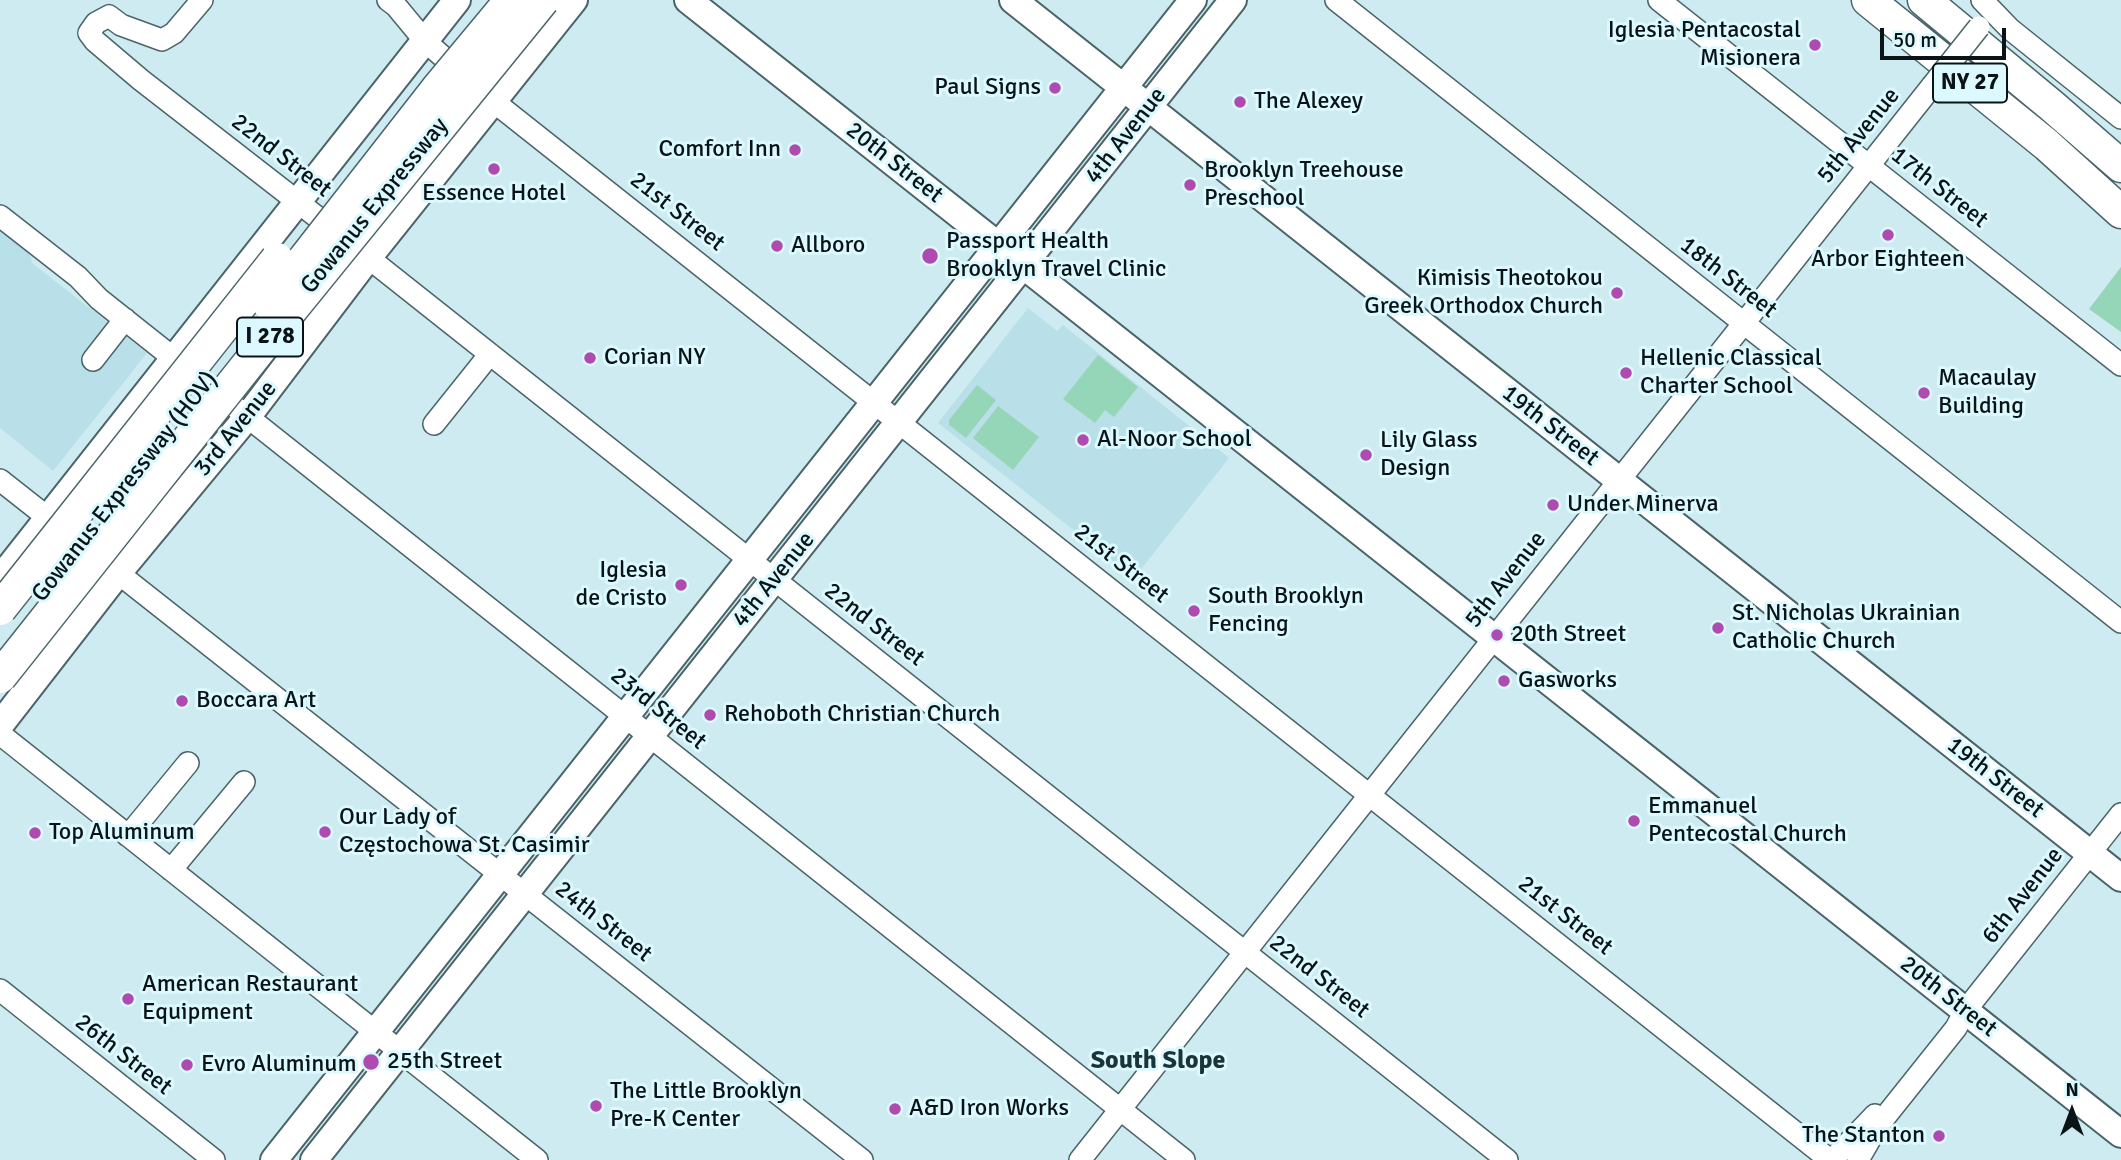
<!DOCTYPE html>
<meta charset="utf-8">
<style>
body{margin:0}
#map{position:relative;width:2121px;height:1160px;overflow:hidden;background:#ceebf1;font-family:Signika,sans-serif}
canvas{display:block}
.north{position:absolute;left:2037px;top:1076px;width:70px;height:70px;-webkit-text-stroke:5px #dbf9ff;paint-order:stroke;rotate:0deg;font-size:19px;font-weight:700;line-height:28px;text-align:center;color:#0a1417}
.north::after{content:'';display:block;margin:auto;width:24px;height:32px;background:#0a1417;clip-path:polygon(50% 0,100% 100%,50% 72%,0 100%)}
.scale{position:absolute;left:1880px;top:28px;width:126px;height:32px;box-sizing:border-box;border:4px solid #0a1417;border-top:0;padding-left:9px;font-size:21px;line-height:24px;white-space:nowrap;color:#0a1417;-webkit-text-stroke:5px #dbf9ff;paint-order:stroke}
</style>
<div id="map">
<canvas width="2121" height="1160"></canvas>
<div class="north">N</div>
<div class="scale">50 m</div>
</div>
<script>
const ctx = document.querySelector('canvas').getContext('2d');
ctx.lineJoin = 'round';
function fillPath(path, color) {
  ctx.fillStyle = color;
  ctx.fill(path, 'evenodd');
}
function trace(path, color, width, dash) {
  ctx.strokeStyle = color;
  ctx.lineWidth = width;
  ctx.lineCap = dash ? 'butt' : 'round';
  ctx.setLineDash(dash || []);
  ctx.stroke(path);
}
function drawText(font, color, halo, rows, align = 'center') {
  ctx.font = font + ' Signika,sans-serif';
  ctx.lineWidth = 6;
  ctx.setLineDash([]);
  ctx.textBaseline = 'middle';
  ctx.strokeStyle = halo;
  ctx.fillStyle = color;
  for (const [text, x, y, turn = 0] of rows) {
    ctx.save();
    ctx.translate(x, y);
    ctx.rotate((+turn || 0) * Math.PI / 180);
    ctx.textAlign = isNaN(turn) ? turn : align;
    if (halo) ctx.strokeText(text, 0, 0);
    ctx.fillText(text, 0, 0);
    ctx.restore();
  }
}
fillPath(new Path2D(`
 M 0,228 L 29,250 L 32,263 L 147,353 L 53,471 L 0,428 Z
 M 1028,308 L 1057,331 L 1063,325 L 1229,458 L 1134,578 L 938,423 Z`), '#b9e0e8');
fillPath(new Path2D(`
 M 2121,267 L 2121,332 L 2089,309 Z
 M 1098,355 L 1138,387 L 1114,417 L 1105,410 L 1095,423 L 1063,399 Z
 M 977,385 L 996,400 L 966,438 L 949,425 L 949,420 Z
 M 998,406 L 1039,437 L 1013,470 L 973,438 Z`), '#95d6b9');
const minor = new Path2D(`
 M 202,0 L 174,33 L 162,40 L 121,25 L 109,16 L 96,23 L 89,33 L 95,41 L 141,80 L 298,202 L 1507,1160
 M 388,0 L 396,6 L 425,41 L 493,101 L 1830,1160
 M 1336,0 L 2121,622
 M 1659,0 L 2121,365
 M 1982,0 L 2010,29 L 2121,118
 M 0,216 L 78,277 L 99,299 L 1184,1160
 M 93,360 L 125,319
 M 434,424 L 490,354
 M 0,480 L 862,1160
 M 0,734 L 537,1160
 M 128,836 L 188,763
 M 171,870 L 244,782
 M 0,990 L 214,1160
 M 1080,1160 L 1932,86
 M 1832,1160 L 1875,1115
 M 1858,1160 L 1877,1127 L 1956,1028 L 1965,1011 L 2121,814`);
const major = new Path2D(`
 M 688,0 L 2121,1134
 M 1013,0 L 2121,878
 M 0,579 L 457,0
 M 0,725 L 118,573 L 248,416 L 368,258 L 574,0
 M 274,1160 L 1193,0
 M 314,1160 L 1233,0`);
const highway = new Path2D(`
 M 1868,0 L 2047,145 L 2121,212
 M 1924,0 L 2052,106 L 2121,166`);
trace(minor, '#4a6469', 24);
trace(major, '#4a6469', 30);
trace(highway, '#4a6469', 35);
trace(minor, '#fff', 21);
trace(major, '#fff', 26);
trace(highway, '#fff', 32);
const minorBridge = new Path2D(`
 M 1932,86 L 1979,27`);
const highwayBridge = new Path2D(`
 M 269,304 L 437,89 L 511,0
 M 0,609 L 277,259
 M 0,677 L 287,315 L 543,0`);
trace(minorBridge, '#4a6469', 24, []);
trace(highwayBridge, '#4a6469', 35, []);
trace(minorBridge, '#fff', 21);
trace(highwayBridge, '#fff', 32);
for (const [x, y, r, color] of [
 [1815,45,7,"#af4bb0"],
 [1055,88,7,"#af4bb0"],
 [1240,102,7,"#af4bb0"],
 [795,150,7,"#af4bb0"],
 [494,169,7,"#af4bb0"],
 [1190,185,7,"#af4bb0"],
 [1888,235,7,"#af4bb0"],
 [777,246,7,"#af4bb0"],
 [930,256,9,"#af4bb0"],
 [1617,293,7,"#af4bb0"],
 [590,358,7,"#af4bb0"],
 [1626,373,7,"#af4bb0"],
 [1924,393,7,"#af4bb0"],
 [1083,440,7,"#af4bb0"],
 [1366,455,7,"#af4bb0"],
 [1553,505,7,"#af4bb0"],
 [681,585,7,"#af4bb0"],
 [1194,611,7,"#af4bb0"],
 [1718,628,7,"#af4bb0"],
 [1497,635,7,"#af4bb0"],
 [1504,681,7,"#af4bb0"],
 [182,701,7,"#af4bb0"],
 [710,715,7,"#af4bb0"],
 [1634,821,7,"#af4bb0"],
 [325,832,7,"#af4bb0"],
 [35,833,7,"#af4bb0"],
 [128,999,7,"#af4bb0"],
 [371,1062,9,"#af4bb0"],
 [187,1065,7,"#af4bb0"],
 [596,1106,7,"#af4bb0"],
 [895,1109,7,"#af4bb0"],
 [1939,1136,7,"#af4bb0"]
]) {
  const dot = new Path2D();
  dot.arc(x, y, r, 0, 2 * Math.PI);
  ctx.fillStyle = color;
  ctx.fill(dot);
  trace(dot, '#dbf9ff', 2.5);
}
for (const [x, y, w] of [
 [1970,83,74],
 [270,337,66]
]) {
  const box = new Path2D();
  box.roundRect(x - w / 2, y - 19.5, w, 39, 5);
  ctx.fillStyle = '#dbf9ff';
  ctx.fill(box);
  trace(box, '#0a1417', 2);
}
drawText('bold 23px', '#0a1417', null, [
 ["NY 27",1970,83],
 ["I 278",270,337]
]);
drawText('24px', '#0a1417', '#dbf9ff', [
 ["Iglesia Pentacostal",1801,31,"right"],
 ["Misionera",1801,59,"right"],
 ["Paul Signs",1041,88,"right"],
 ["The Alexey",1254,102],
 ["Comfort Inn",781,150,"right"],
 ["Brooklyn Treehouse",1204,171],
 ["Preschool",1204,199],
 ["Essence Hotel",494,194,"center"],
 ["Passport Health",946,242],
 ["Brooklyn Travel Clinic",946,270],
 ["Allboro",791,246],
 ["Arbor Eighteen",1888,260,"center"],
 ["Kimisis Theotokou",1603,279,"right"],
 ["Greek Orthodox Church",1603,307,"right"],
 ["Corian NY",604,358],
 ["Hellenic Classical",1640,359],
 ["Charter School",1640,387],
 ["Macaulay",1938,379],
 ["Building",1938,407],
 ["Al-Noor School",1097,440],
 ["Lily Glass",1380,441],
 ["Design",1380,469],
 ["Under Minerva",1567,505],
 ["Iglesia",667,571,"right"],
 ["de Cristo",667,599,"right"],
 ["South Brooklyn",1208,597],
 ["Fencing",1208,625],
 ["St. Nicholas Ukrainian",1732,614],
 ["Catholic Church",1732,642],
 ["20th Street",1511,635],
 ["Gasworks",1518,681],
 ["Boccara Art",196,701],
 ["Rehoboth Christian Church",724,715],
 ["Emmanuel",1648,807],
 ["Pentecostal Church",1648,835],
 ["Our Lady of",339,818],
 ["Częstochowa St. Casimir",339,846],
 ["Top Aluminum",49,833],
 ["American Restaurant",142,985],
 ["Equipment",142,1013],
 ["25th Street",387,1062],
 ["Evro Aluminum",201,1065],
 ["The Little Brooklyn",610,1092],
 ["Pre-K Center",610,1120],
 ["A&D Iron Works",909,1109],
 ["The Stanton",1925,1136,"right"]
], 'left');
drawText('24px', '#0a1417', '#dbf9ff', [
 ["4th Avenue",1126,136,-52],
 ["5th Avenue",1859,136,-51],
 ["22nd Street",281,156,38],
 ["20th Street",894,163,38],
 ["17th Street",1939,188,38],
 ["Gowanus Expressway",375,206,-51],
 ["21st Street",677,212,38],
 ["18th Street",1728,278,38],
 ["19th Street",1550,426,38],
 ["3rd Avenue",236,429,-51],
 ["Gowanus Expressway (HOV)",125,487,-52],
 ["21st Street",1121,564,38],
 ["4th Avenue",774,580,-51],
 ["5th Avenue",1506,580,-52],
 ["22nd Street",874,625,38],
 ["23rd Street",658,709,39],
 ["19th Street",1995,778,38],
 ["6th Avenue",2023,896,-52],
 ["21st Street",1565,916,38],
 ["24th Street",603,922,38],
 ["22nd Street",1319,977,38],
 ["20th Street",1948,997,38],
 ["26th Street",123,1055,38]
]);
drawText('bold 26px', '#1b3438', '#dbf9ff', [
 ["South Slope",1158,1061]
]);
</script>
